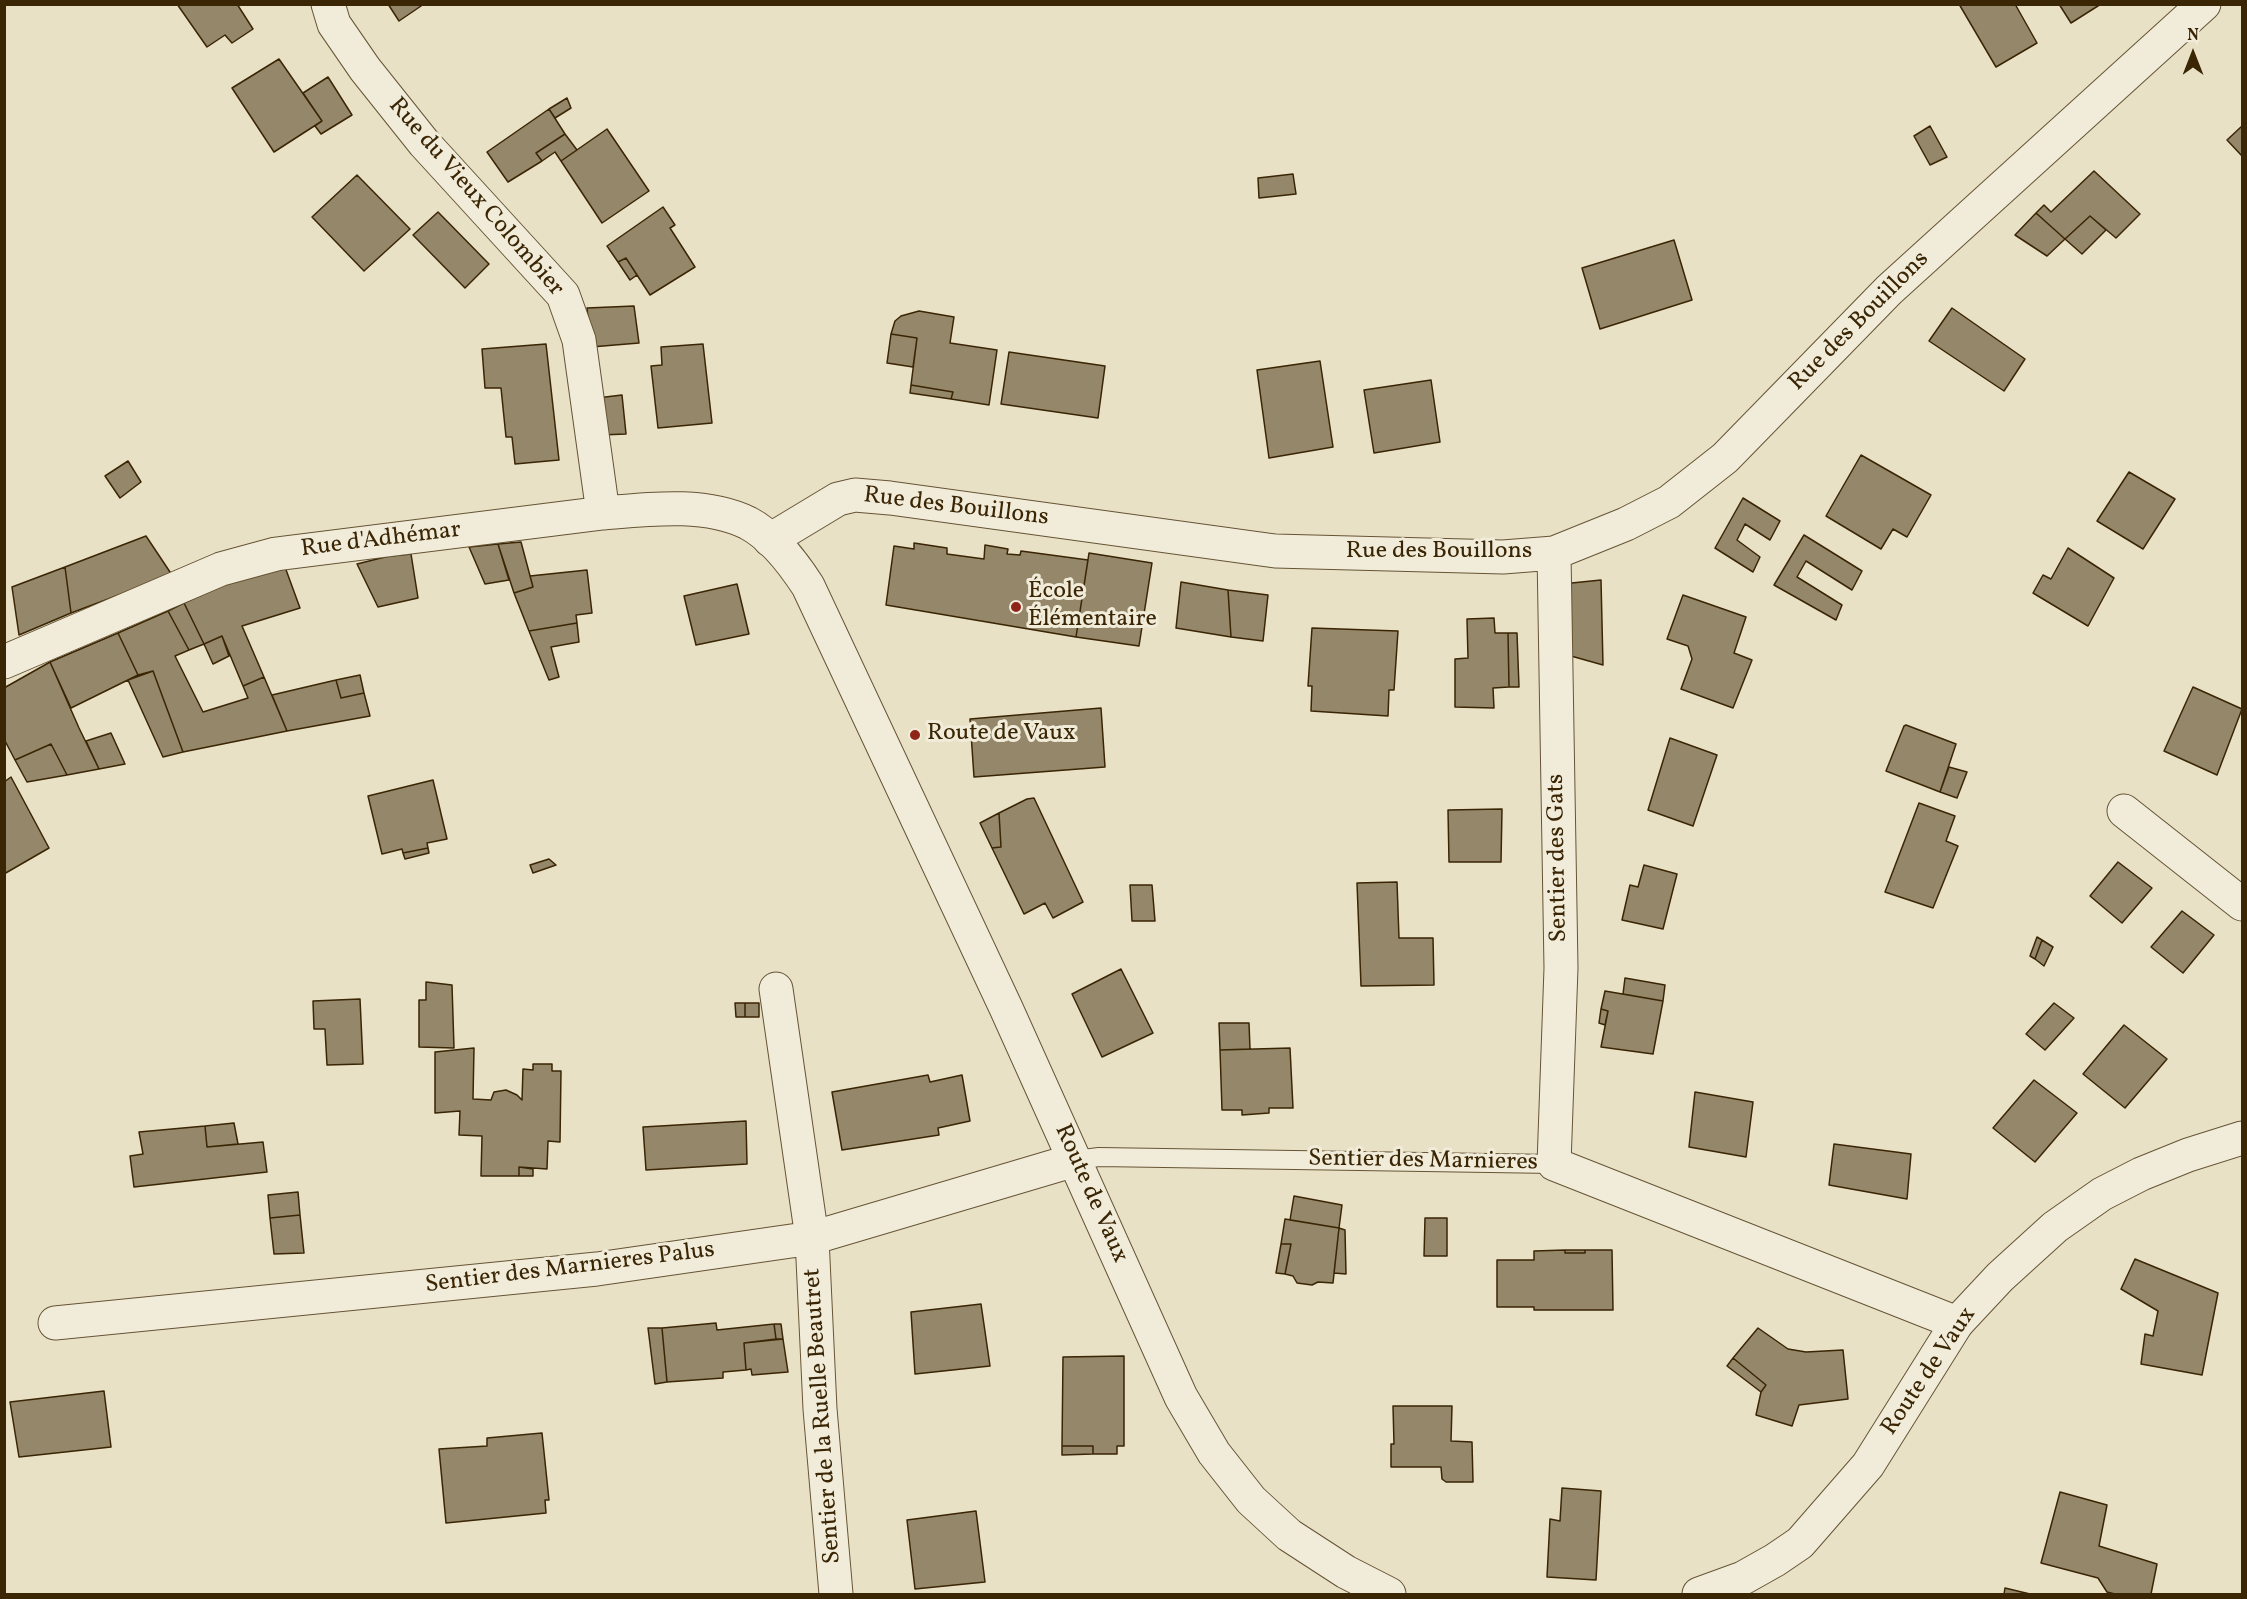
<!DOCTYPE html>
<meta charset="utf-8">
<style>
body{margin:0}
#map{position:relative;width:2247px;height:1599px;overflow:hidden;background:#e9e1c6;font-family:Vollkorn,serif}
canvas{display:block}
.frame{position:absolute;inset:0;border:6px solid #3a2504;pointer-events:none}
.north{position:absolute;left:2163px;top:24px;width:60px;height:60px;-webkit-text-stroke:4px #f1ecda;paint-order:stroke;rotate:0deg;font-size:16px;font-weight:700;line-height:24px;text-align:center;color:#3a2504}
.north::after{content:'';display:block;margin:auto;width:21px;height:27px;background:#3a2504;clip-path:polygon(50% 0,100% 100%,50% 72%,0 100%)}
</style>
<div id="map">
<canvas width="2247" height="1599"></canvas>
<div class="frame"></div>
<div class="north">N</div>
</div>
<script>
const ctx = document.querySelector('canvas').getContext('2d');
ctx.lineJoin = 'round';
function fillPath(path, color) {
  ctx.fillStyle = color;
  ctx.fill(path, 'evenodd');
}
function trace(path, color, width, dash) {
  ctx.strokeStyle = color;
  ctx.lineWidth = width;
  ctx.lineCap = dash ? 'butt' : 'round';
  ctx.setLineDash(dash || []);
  ctx.stroke(path);
}
function drawText(font, color, halo, rows, align = 'center') {
  ctx.font = font + ' Vollkorn,serif';
  ctx.lineWidth = 6;
  ctx.setLineDash([]);
  ctx.textBaseline = 'middle';
  ctx.strokeStyle = halo;
  ctx.fillStyle = color;
  for (const [text, x, y, turn = 0] of rows) {
    ctx.save();
    ctx.translate(x, y);
    ctx.rotate((+turn || 0) * Math.PI / 180);
    ctx.textAlign = isNaN(turn) ? turn : align;
    if (halo) ctx.strokeText(text, 0, 0);
    ctx.fillText(text, 0, 0);
    ctx.restore();
  }
}
const building = new Path2D(`
 M 177,4 L 237,4 L 253,29 L 232,43 L 225,35 L 207,47 Z
 M 388,4 L 424,4 L 399,21 Z
 M 1959,4 L 2015,4 L 2037,43 L 1996,67 Z
 M 2059,4 L 2101,4 L 2071,23 Z
 M 279,59 L 322,121 L 274,152 L 232,88 Z
 M 328,77 L 352,115 L 321,134 L 315,126 L 322,121 L 303,93 Z
 M 567,98 L 571,108 L 555,118 L 549,109 Z
 M 549,109 L 565,134 L 536,153 L 542,161 L 508,182 L 487,152 Z
 M 1930,126 L 1947,157 L 1930,165 L 1914,136 Z
 M 2242,126 L 2242,156 L 2227,140 Z
 M 607,129 L 649,191 L 602,223 L 561,161 Z
 M 565,134 L 577,150 L 561,161 L 555,152 L 542,161 L 536,153 Z
 M 2094,171 L 2140,214 L 2116,238 L 2090,216 L 2065,239 L 2036,213 L 2044,205 L 2051,212 Z
 M 1293,174 L 1296,194 L 1259,198 L 1258,178 Z
 M 357,175 L 410,229 L 364,271 L 312,217 Z
 M 663,207 L 675,225 L 670,228 L 695,267 L 650,295 L 626,258 L 618,262 L 607,246 Z
 M 438,212 L 489,264 L 465,288 L 413,235 Z
 M 2036,213 L 2065,239 L 2047,256 L 2015,235 Z
 M 2090,216 L 2106,230 L 2082,254 L 2065,239 Z
 M 1674,240 L 1692,300 L 1600,329 L 1582,268 Z
 M 626,258 L 637,275 L 630,280 L 618,262 Z
 M 634,306 L 639,343 L 591,347 L 587,308 Z
 M 1952,308 L 2025,359 L 2004,391 L 1929,341 Z
 M 919,311 L 954,317 L 950,343 L 997,350 L 989,405 L 951,399 L 953,392 L 911,385 L 917,338 L 891,334 L 895,321 L 901,316 Z
 M 891,334 L 917,338 L 913,367 L 887,363 Z
 M 546,344 L 559,460 L 515,464 L 512,437 L 506,437 L 501,388 L 485,388 L 482,349 Z
 M 703,344 L 712,423 L 658,428 L 651,366 L 662,365 L 661,347 Z
 M 1009,352 L 1105,366 L 1098,418 L 1001,404 Z
 M 1320,361 L 1333,447 L 1269,458 L 1257,370 Z
 M 1431,380 L 1440,442 L 1374,453 L 1364,390 Z
 M 911,385 L 953,392 L 951,399 L 910,393 Z
 M 622,395 L 626,434 L 601,435 L 597,398 Z
 M 1861,455 L 1931,495 L 1907,537 L 1893,529 L 1881,549 L 1826,516 Z
 M 128,461 L 141,482 L 120,498 L 105,476 Z
 M 2129,472 L 2175,499 L 2143,549 L 2097,521 Z
 M 1743,498 L 1780,521 L 1770,540 L 1745,524 L 1737,540 L 1760,557 L 1753,572 L 1715,548 Z
 M 1804,535 L 1862,571 L 1852,590 L 1806,561 L 1797,577 L 1842,605 L 1836,620 L 1774,585 Z
 M 146,536 L 172,575 L 71,613 L 65,567 Z
 M 521,542 L 533,587 L 514,593 L 498,544 Z
 M 914,543 L 947,548 L 947,554 L 984,559 L 985,545 L 1008,549 L 1007,554 L 1020,555 L 1021,551 L 1088,560 L 1076,637 L 886,605 L 894,546 L 914,549 Z
 M 498,544 L 509,580 L 485,584 L 469,547 Z
 M 2068,548 L 2114,578 L 2088,626 L 2033,593 L 2043,575 L 2051,579 Z
 M 1089,553 L 1152,563 L 1139,646 L 1076,637 Z
 M 411,554 L 418,598 L 378,607 L 357,564 L 389,556 Z
 M 65,567 L 71,613 L 19,635 L 12,587 Z
 M 285,567 L 300,608 L 242,626 L 264,677 L 243,686 L 222,636 L 204,644 L 184,603 L 234,580 Z
 M 587,570 L 592,613 L 576,615 L 577,623 L 529,631 L 514,593 L 533,587 L 530,576 Z
 M 1601,580 L 1603,665 L 1571,656 L 1562,584 Z
 M 1181,582 L 1228,590 L 1231,637 L 1176,628 Z
 M 737,584 L 749,634 L 696,645 L 684,596 Z
 M 1228,590 L 1268,595 L 1263,641 L 1231,637 Z
 M 1683,595 L 1746,617 L 1734,653 L 1752,660 L 1733,708 L 1681,689 L 1692,659 L 1688,646 L 1667,639 Z
 M 184,603 L 204,644 L 189,650 L 168,611 Z
 M 168,611 L 189,650 L 175,656 L 203,712 L 248,698 L 243,686 L 264,677 L 287,731 L 183,752 L 153,671 L 138,675 L 118,633 Z
 M 1494,618 L 1495,633 L 1508,633 L 1509,687 L 1493,688 L 1494,708 L 1455,707 L 1455,659 L 1468,658 L 1467,619 Z
 M 577,623 L 579,642 L 551,647 L 559,677 L 549,680 L 529,631 Z
 M 1312,628 L 1398,631 L 1394,690 L 1389,690 L 1388,716 L 1311,711 L 1312,686 L 1308,686 Z
 M 118,633 L 138,675 L 71,708 L 50,662 Z
 M 1508,633 L 1517,633 L 1519,687 L 1509,687 Z
 M 222,636 L 229,656 L 213,664 L 204,644 Z
 M 50,662 L 79,728 L 99,769 L 67,775 L 51,744 L 15,760 L 4,739 L 4,688 Z
 M 153,671 L 183,752 L 163,757 L 128,680 Z
 M 360,675 L 364,693 L 341,698 L 336,680 Z
 M 336,680 L 341,698 L 364,693 L 370,716 L 287,731 L 272,695 Z
 M 2193,687 L 2242,709 L 2217,775 L 2164,751 Z
 M 1101,708 L 1105,767 L 974,777 L 970,719 Z
 M 1906,725 L 1956,744 L 1940,792 L 1886,771 L 1904,726 Z
 M 111,733 L 125,764 L 99,769 L 86,741 Z
 M 1670,738 L 1717,755 L 1693,826 L 1648,810 Z
 M 51,744 L 67,775 L 27,782 L 15,760 Z
 M 1949,767 L 1967,772 L 1957,798 L 1940,792 Z
 M 11,777 L 49,848 L 4,874 L 4,782 Z
 M 433,780 L 447,839 L 427,843 L 428,848 L 403,853 L 402,849 L 382,854 L 368,796 Z
 M 1034,798 L 1083,902 L 1053,918 L 1045,903 L 1024,914 L 992,848 L 1001,847 L 999,813 L 1027,799 Z
 M 1919,803 L 1955,816 L 1946,841 L 1958,846 L 1933,908 L 1885,892 Z
 M 1502,809 L 1501,862 L 1449,862 L 1448,810 Z
 M 999,813 L 1001,847 L 992,848 L 980,823 Z
 M 428,848 L 429,853 L 405,859 L 403,853 Z
 M 549,859 L 556,865 L 533,873 L 530,865 Z
 M 2118,862 L 2152,888 L 2122,923 L 2090,896 Z
 M 1644,865 L 1677,874 L 1663,929 L 1622,920 L 1630,885 L 1638,887 Z
 M 1397,882 L 1399,938 L 1433,938 L 1434,985 L 1361,986 L 1357,883 Z
 M 1130,885 L 1152,885 L 1155,921 L 1132,921 Z
 M 2182,911 L 2214,935 L 2183,973 L 2151,947 Z
 M 2037,937 L 2042,940 L 2035,959 L 2030,956 Z
 M 2042,940 L 2053,947 L 2044,966 L 2035,959 Z
 M 1121,969 L 1153,1033 L 1102,1057 L 1072,994 Z
 M 1625,978 L 1665,985 L 1663,1001 L 1623,994 Z
 M 426,982 L 452,985 L 454,1048 L 419,1047 L 419,1000 L 426,1000 Z
 M 1605,991 L 1663,1001 L 1653,1054 L 1601,1047 L 1608,1011 L 1601,1009 Z
 M 360,999 L 363,1064 L 327,1065 L 325,1029 L 314,1029 L 313,1001 Z
 M 735,1003 L 745,1003 L 745,1017 L 736,1017 Z
 M 745,1003 L 759,1003 L 759,1017 L 745,1017 Z
 M 2054,1003 L 2074,1018 L 2045,1050 L 2026,1034 Z
 M 1601,1009 L 1608,1011 L 1605,1025 L 1599,1023 Z
 M 1219,1023 L 1249,1023 L 1250,1049 L 1220,1050 Z
 M 2124,1025 L 2167,1059 L 2125,1108 L 2083,1074 Z
 M 474,1048 L 473,1099 L 491,1100 L 494,1092 L 506,1090 L 517,1095 L 522,1100 L 523,1069 L 533,1070 L 533,1064 L 552,1064 L 552,1071 L 561,1071 L 560,1142 L 548,1141 L 547,1169 L 519,1167 L 519,1176 L 481,1176 L 482,1136 L 459,1135 L 460,1111 L 435,1113 L 435,1052 Z
 M 1290,1048 L 1293,1108 L 1269,1108 L 1269,1113 L 1242,1115 L 1242,1110 L 1222,1110 L 1220,1050 Z
 M 928,1075 L 930,1082 L 962,1075 L 970,1121 L 938,1128 L 939,1135 L 842,1150 L 832,1092 Z
 M 2034,1080 L 2077,1113 L 2035,1162 L 1993,1128 Z
 M 1695,1092 L 1753,1102 L 1746,1157 L 1689,1147 Z
 M 746,1121 L 747,1164 L 646,1170 L 643,1127 Z
 M 234,1123 L 238,1144 L 207,1147 L 205,1126 Z
 M 205,1126 L 207,1147 L 263,1142 L 267,1172 L 134,1187 L 130,1156 L 143,1154 L 139,1132 Z
 M 1834,1144 L 1911,1154 L 1907,1199 L 1829,1185 Z
 M 519,1167 L 533,1169 L 533,1176 L 519,1176 Z
 M 298,1192 L 300,1215 L 270,1218 L 268,1195 Z
 M 1294,1196 L 1342,1205 L 1339,1228 L 1290,1220 Z
 M 300,1215 L 304,1253 L 274,1254 L 270,1218 Z
 M 1425,1218 L 1447,1218 L 1447,1256 L 1424,1256 Z
 M 1285,1219 L 1339,1228 L 1333,1283 L 1318,1282 L 1312,1285 L 1297,1283 L 1293,1276 L 1285,1274 L 1291,1244 L 1281,1244 Z
 M 1339,1228 L 1345,1230 L 1346,1274 L 1334,1273 Z
 M 1281,1244 L 1291,1244 L 1285,1274 L 1276,1273 Z
 M 1565,1250 L 1565,1253 L 1585,1253 L 1585,1250 L 1612,1250 L 1613,1310 L 1534,1310 L 1534,1307 L 1497,1307 L 1497,1260 L 1534,1260 L 1534,1251 Z
 M 1565,1250 L 1585,1250 L 1585,1253 L 1565,1253 Z
 M 2135,1259 L 2218,1293 L 2202,1375 L 2141,1364 L 2145,1334 L 2153,1336 L 2158,1311 L 2121,1289 Z
 M 981,1304 L 990,1366 L 915,1374 L 911,1312 Z
 M 716,1323 L 717,1330 L 774,1324 L 776,1339 L 744,1343 L 746,1370 L 723,1372 L 723,1378 L 667,1382 L 662,1328 Z
 M 774,1324 L 781,1324 L 783,1339 L 776,1339 Z
 M 648,1328 L 662,1328 L 667,1382 L 655,1384 Z
 M 1758,1328 L 1788,1349 L 1806,1352 L 1843,1350 L 1848,1399 L 1799,1405 L 1792,1426 L 1756,1415 L 1761,1392 L 1766,1385 L 1733,1358 Z
 M 783,1339 L 788,1372 L 752,1375 L 751,1369 L 746,1370 L 744,1343 Z
 M 1124,1356 L 1124,1446 L 1117,1446 L 1117,1454 L 1093,1454 L 1093,1446 L 1062,1446 L 1063,1357 Z
 M 1733,1358 L 1766,1385 L 1761,1392 L 1727,1366 Z
 M 104,1391 L 111,1447 L 19,1457 L 10,1402 Z
 M 1393,1406 L 1452,1406 L 1451,1441 L 1472,1442 L 1473,1482 L 1446,1482 L 1442,1479 L 1441,1467 L 1391,1467 L 1391,1444 L 1394,1444 Z
 M 542,1433 L 549,1500 L 545,1500 L 546,1513 L 446,1523 L 439,1449 L 487,1446 L 487,1438 Z
 M 1062,1446 L 1093,1446 L 1093,1454 L 1062,1455 Z
 M 1562,1488 L 1601,1491 L 1596,1580 L 1547,1577 L 1550,1519 L 1560,1521 Z
 M 2060,1492 L 2107,1505 L 2099,1546 L 2157,1564 L 2151,1594 L 2115,1594 L 2107,1592 L 2098,1578 L 2041,1563 Z
 M 976,1511 L 985,1582 L 915,1589 L 907,1520 Z
 M 2005,1588 L 2030,1594 L 2004,1594 Z`);
fillPath(building, '#958769');
trace(building, '#3a2504', 1.5);
const service = new Path2D(`
 M 1075,1160 L 1099,1157 L 1554,1164`);
const minor = new Path2D(`
 M 770,540 L 838,499 L 855,495 L 890,498 L 1275,551 L 1503,557 L 1554,553 L 1626,524 L 1669,502 L 1725,458 L 1889,290 L 2204,4
 M 1554,553 L 1561,968 L 1554,1164 L 1957,1323
 M 2124,811 L 2242,904
 M 776,989 L 812,1238 L 820,1409 L 836,1594
 M 55,1323 L 597,1269 L 812,1238 L 1075,1160`);
const tertiary = new Path2D(`
 M 328,4 L 334,24 L 365,69 L 424,143 L 563,295 L 579,340 L 603,513
 M 4,662 L 221,569 L 276,554 L 603,513 C 650,509 705,502 748,523 C 773,536 793,563 808,586 L 1006,1008 L 1181,1397 L 1214,1453 L 1251,1500 L 1289,1535 L 1346,1572 L 1389,1594
 M 1699,1594 L 1743,1578 L 1775,1560 L 1800,1543 L 1868,1465 L 1957,1323 L 2000,1277 L 2055,1227 L 2102,1194 L 2141,1174 L 2188,1155 L 2242,1138`);
trace(service, '#665434', 20);
trace(minor, '#665434', 35);
trace(tertiary, '#665434', 35);
trace(service, '#f1ecda', 18);
trace(minor, '#f1ecda', 33);
trace(tertiary, '#f1ecda', 33);
for (const [x, y, r, color] of [
 [1016,607,6,"#8f2418"],
 [915,735,6,"#8f2418"]
]) {
  const dot = new Path2D();
  dot.arc(x, y, r, 0, 2 * Math.PI);
  ctx.fillStyle = color;
  ctx.fill(dot);
  trace(dot, '#f1ecda', 2);
}
drawText('24px', '#3a2504', '#f1ecda', [
 ["Rue du Vieux Colombier",475,198,49],
 ["Rue des Bouillons",1860,322,-45],
 ["Rue des Bouillons",956,508,7],
 ["Rue d'Adhémar",381,541,-7],
 ["Rue des Bouillons",1439,553],
 ["Sentier des Gats",1559,858,-91],
 ["Sentier des Marnieres",1423,1162,1],
 ["Route de Vaux",1090,1194,66],
 ["Sentier des Marnieres Palus",570,1269,-7],
 ["Route de Vaux",1930,1372,-56],
 ["Sentier de la Ruelle Beautret",824,1416,-94]
]);
drawText('24px', '#3a2504', '#f1ecda', [
 ["École",1028,593],
 ["Élémentaire",1028,621],
 ["Route de Vaux",927,735]
], 'left');
</script>
